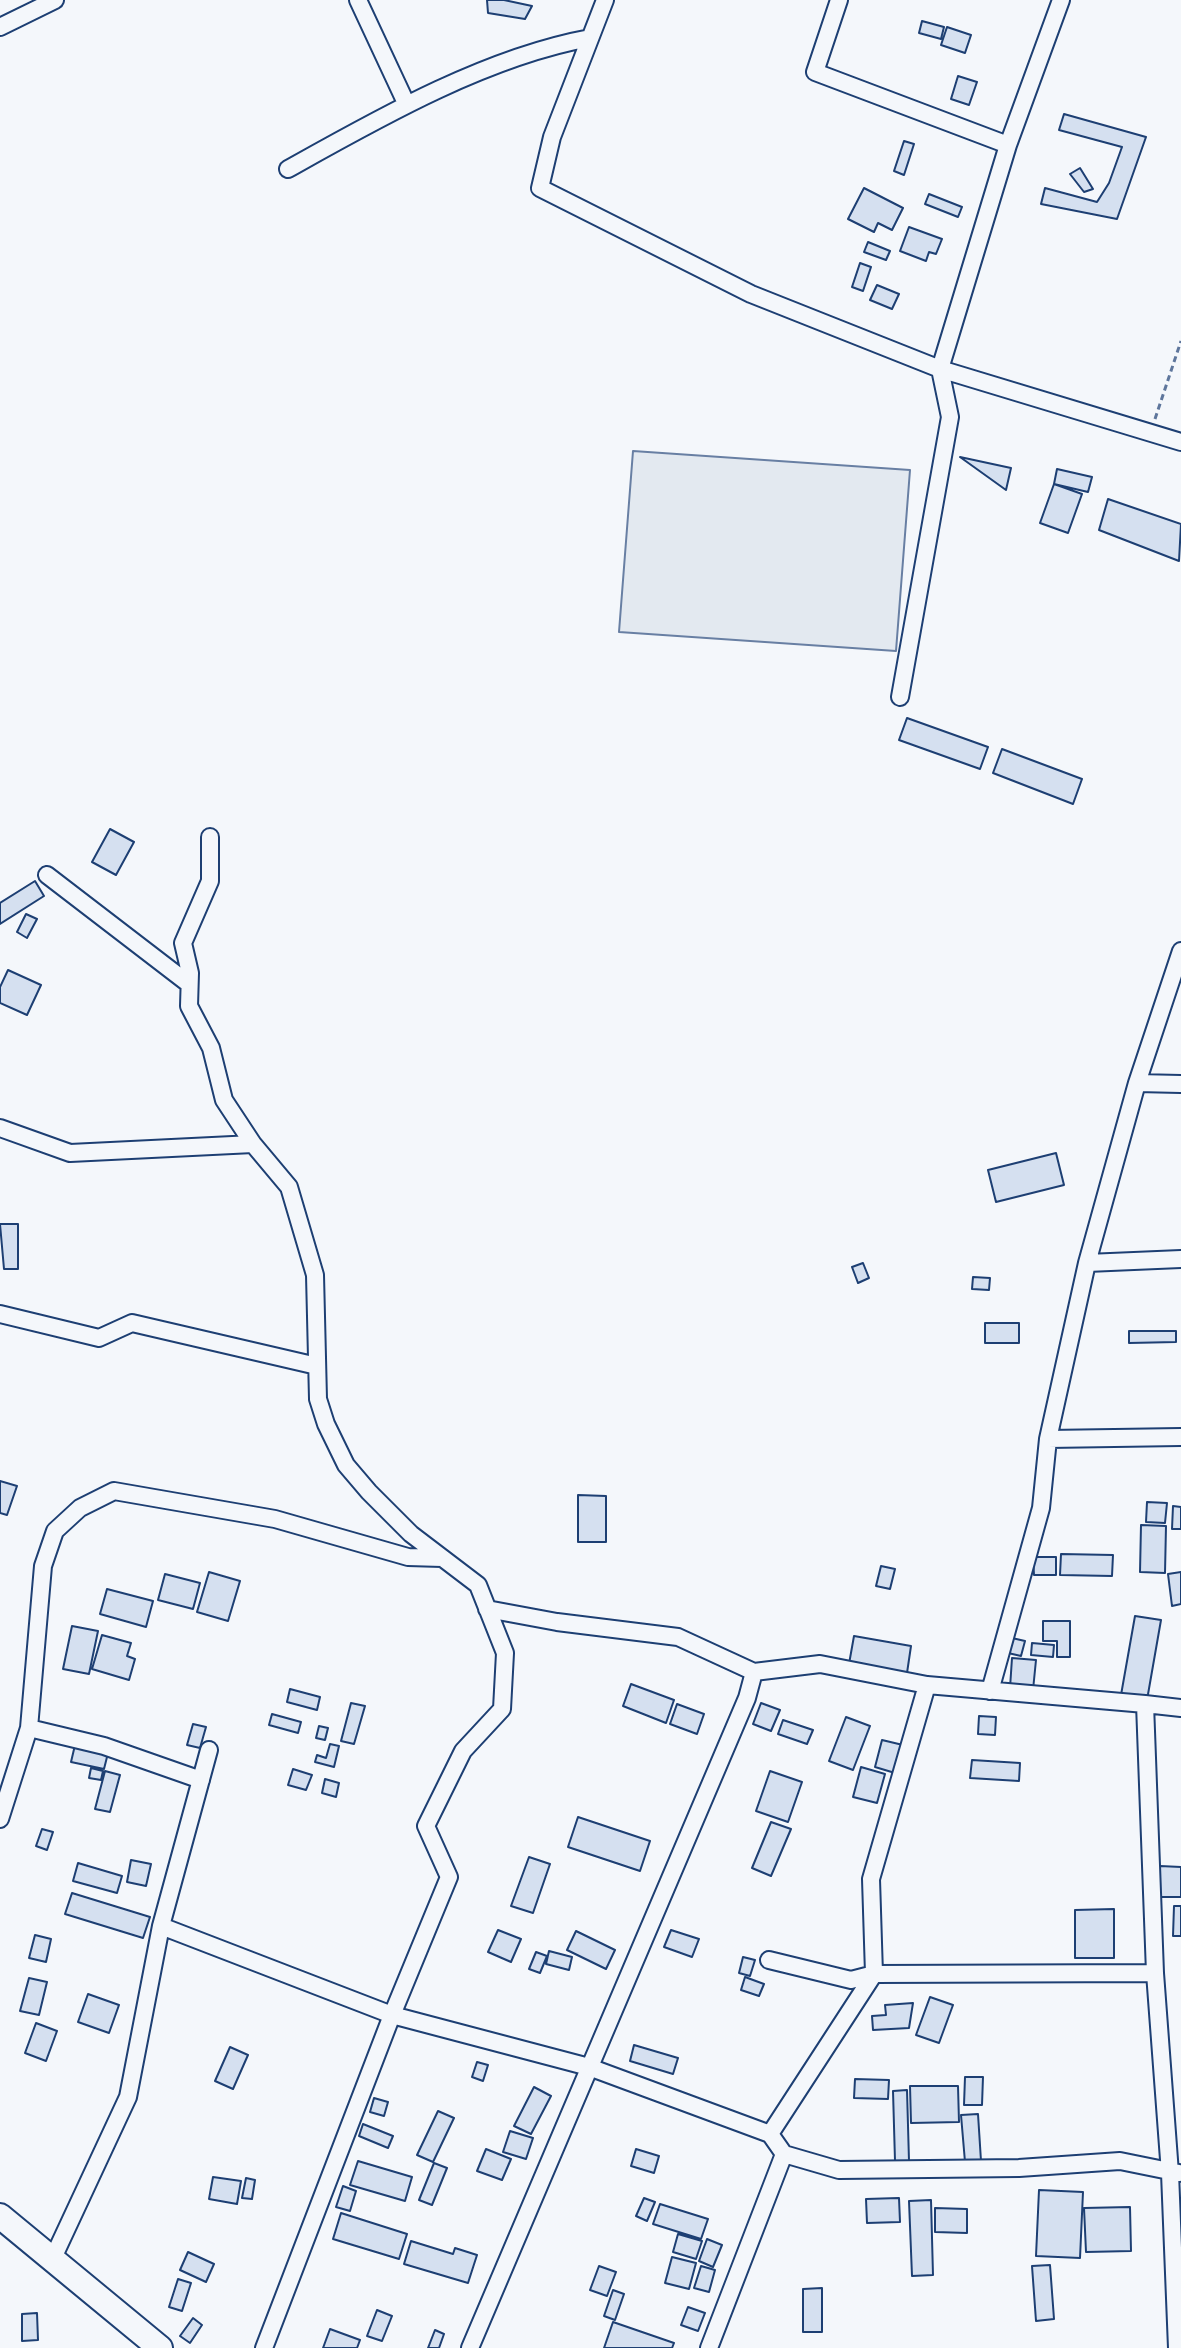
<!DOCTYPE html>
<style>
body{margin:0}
canvas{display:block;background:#f4f7fb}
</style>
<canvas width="1181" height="2348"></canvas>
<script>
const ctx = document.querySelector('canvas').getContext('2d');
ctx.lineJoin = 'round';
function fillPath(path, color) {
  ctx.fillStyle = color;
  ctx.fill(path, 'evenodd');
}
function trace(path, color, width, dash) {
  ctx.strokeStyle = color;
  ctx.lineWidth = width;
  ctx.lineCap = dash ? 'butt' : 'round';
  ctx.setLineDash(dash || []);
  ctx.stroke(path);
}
const green = new Path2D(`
 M 633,451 L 910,470 L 896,651 L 619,632 Z`);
fillPath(green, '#e3e9f0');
trace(green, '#687fa3', 2);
const building = new Path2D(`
 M 487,0 L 504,0 L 532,6 L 525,19 L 488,13 Z
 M 922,21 L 944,27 L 941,39 L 919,33 Z
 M 947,27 L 971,35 L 965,53 L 941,45 Z
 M 958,76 L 977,82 L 969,105 L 951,99 Z
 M 1064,114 L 1146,137 L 1117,219 L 1041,204 L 1045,188 L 1097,202 L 1109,183 L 1122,147 L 1059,130 Z
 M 904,141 L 914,144 L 904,175 L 894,171 Z
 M 1080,168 L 1093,189 L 1084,192 L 1070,174 Z
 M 864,188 L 903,208 L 892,230 L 878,223 L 874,232 L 848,219 Z
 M 929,194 L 962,207 L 958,217 L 925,204 Z
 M 909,227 L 942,239 L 936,254 L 929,252 L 926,261 L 900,251 Z
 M 868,242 L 890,251 L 886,260 L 864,252 Z
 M 860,263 L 871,267 L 863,291 L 852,287 Z
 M 877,285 L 899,294 L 892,309 L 870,300 Z
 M 960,457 L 1011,468 L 1006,490 Z
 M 1057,469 L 1092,477 L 1088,492 L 1054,484 Z
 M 1054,484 L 1082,494 L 1068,533 L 1040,523 Z
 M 1108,499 L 1181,524 L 1179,561 L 1099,530 Z
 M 907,718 L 988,747 L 980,769 L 899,740 Z
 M 1002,749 L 1082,779 L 1073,804 L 993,773 Z
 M 110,829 L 134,842 L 116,875 L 92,862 Z
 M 35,881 L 44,896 L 0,924 L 0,903 Z
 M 26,914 L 37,919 L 27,938 L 17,932 Z
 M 8,970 L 41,985 L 27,1015 L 0,1003 L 0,987 Z
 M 1056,1153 L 1064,1185 L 996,1202 L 988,1170 Z
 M 0,1224 L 18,1224 L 18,1269 L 4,1269 Z
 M 863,1263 L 869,1278 L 858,1283 L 852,1267 Z
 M 973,1277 L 990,1278 L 989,1290 L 972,1289 Z
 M 985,1323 L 1019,1323 L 1019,1343 L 985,1343 Z
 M 1129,1331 L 1176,1331 L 1176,1342 L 1129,1343 Z
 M 0,1481 L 17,1486 L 7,1515 L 0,1513 Z
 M 578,1495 L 606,1496 L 606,1542 L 578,1542 Z
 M 1147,1502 L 1167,1503 L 1165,1523 L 1146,1522 Z
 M 1173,1506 L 1181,1507 L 1181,1529 L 1172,1529 Z
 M 1141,1525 L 1166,1526 L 1165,1573 L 1140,1572 Z
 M 1061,1554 L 1113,1555 L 1112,1576 L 1060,1575 Z
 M 1033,1557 L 1056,1557 L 1056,1575 L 1034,1575 Z
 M 881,1566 L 895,1569 L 890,1589 L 876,1586 Z
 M 209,1572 L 240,1581 L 228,1621 L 197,1612 Z
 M 1181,1572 L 1181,1604 L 1172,1606 L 1168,1574 Z
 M 165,1574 L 200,1583 L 193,1609 L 158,1600 Z
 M 107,1589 L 153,1601 L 146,1627 L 100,1614 Z
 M 1135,1616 L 1161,1620 L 1147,1700 L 1121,1695 Z
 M 1043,1621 L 1070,1621 L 1070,1657 L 1057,1657 L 1057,1641 L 1043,1641 Z
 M 72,1626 L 98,1631 L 89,1674 L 63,1669 Z
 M 102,1635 L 131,1643 L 127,1656 L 135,1659 L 129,1680 L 92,1669 Z
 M 854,1636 L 911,1646 L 907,1673 L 849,1664 Z
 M 1012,1638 L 1025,1641 L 1021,1656 L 1008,1653 Z
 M 1032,1643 L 1054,1645 L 1053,1657 L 1031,1655 Z
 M 1012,1658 L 1036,1660 L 1033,1690 L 1010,1688 Z
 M 631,1684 L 674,1700 L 666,1723 L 623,1706 Z
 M 290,1689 L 320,1697 L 317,1710 L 287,1702 Z
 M 351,1703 L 365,1706 L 354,1744 L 341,1741 Z
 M 761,1703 L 780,1710 L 771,1731 L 753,1724 Z
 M 677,1704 L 704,1714 L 697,1734 L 670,1724 Z
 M 272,1714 L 301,1722 L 298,1733 L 269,1725 Z
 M 979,1716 L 996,1717 L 995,1735 L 978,1734 Z
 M 846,1717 L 870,1726 L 853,1770 L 829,1761 Z
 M 783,1720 L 813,1730 L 807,1744 L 778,1734 Z
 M 193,1724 L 206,1727 L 200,1748 L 187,1745 Z
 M 319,1726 L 328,1728 L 325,1740 L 316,1738 Z
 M 882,1740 L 903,1745 L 895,1773 L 875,1767 Z
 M 330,1744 L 339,1746 L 334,1767 L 315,1762 L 317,1755 L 326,1758 Z
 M 75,1745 L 108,1753 L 104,1769 L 71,1762 Z
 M 972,1760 L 1020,1763 L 1019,1781 L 970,1778 Z
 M 861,1767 L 885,1774 L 877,1803 L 853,1797 Z
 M 91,1768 L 103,1771 L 101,1780 L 89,1778 Z
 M 293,1769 L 312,1775 L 306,1790 L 288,1785 Z
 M 105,1771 L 120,1775 L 110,1812 L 95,1809 Z
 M 770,1771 L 802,1782 L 788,1822 L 756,1811 Z
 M 325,1779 L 339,1783 L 336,1797 L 322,1793 Z
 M 578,1817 L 650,1841 L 640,1871 L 568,1847 Z
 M 771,1822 L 791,1829 L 771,1876 L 752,1868 Z
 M 42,1829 L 53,1832 L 47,1850 L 36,1846 Z
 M 529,1857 L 550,1864 L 533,1913 L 511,1906 Z
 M 131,1860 L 151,1864 L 146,1886 L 127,1882 Z
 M 78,1863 L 122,1876 L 117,1893 L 73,1881 Z
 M 1160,1866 L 1181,1867 L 1181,1897 L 1159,1897 Z
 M 72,1893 L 150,1917 L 143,1938 L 65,1914 Z
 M 1174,1906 L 1181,1906 L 1181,1936 L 1173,1936 Z
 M 1114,1909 L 1114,1958 L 1075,1958 L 1075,1910 Z
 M 498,1930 L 521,1939 L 511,1962 L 488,1952 Z
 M 671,1930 L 699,1939 L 692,1957 L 664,1947 Z
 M 576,1931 L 615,1950 L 606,1969 L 567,1950 Z
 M 35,1935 L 51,1939 L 46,1962 L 29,1958 Z
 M 549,1951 L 572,1957 L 569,1970 L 546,1964 Z
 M 536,1952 L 547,1956 L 540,1973 L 529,1969 Z
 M 743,1957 L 755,1960 L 750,1976 L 739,1973 Z
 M 745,1977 L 764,1984 L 759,1996 L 741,1990 Z
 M 29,1978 L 47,1982 L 39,2015 L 20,2011 Z
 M 88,1994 L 119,2005 L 109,2033 L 78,2022 Z
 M 930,1997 L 953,2005 L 939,2043 L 916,2035 Z
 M 913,2003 L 909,2028 L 873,2030 L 872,2016 L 886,2015 L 885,2005 Z
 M 36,2023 L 57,2031 L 46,2061 L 25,2053 Z
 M 634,2045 L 678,2058 L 673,2074 L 630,2061 Z
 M 230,2047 L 248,2055 L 233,2089 L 215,2081 Z
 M 477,2062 L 488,2065 L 483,2081 L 472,2077 Z
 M 965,2077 L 983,2077 L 982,2105 L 964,2105 Z
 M 855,2079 L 889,2080 L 888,2099 L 854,2098 Z
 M 910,2086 L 958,2086 L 959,2122 L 911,2123 Z
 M 534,2087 L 551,2096 L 531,2134 L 514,2126 Z
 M 907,2090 L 909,2161 L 895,2161 L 893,2091 Z
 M 374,2098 L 388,2102 L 384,2116 L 370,2112 Z
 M 438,2111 L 454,2118 L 433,2162 L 417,2155 Z
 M 978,2114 L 981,2161 L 965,2162 L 961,2115 Z
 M 363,2124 L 393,2136 L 388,2148 L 359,2136 Z
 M 510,2131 L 533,2138 L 526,2159 L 503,2152 Z
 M 486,2149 L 511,2159 L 502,2180 L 477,2171 Z
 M 636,2149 L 659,2156 L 654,2173 L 631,2166 Z
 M 358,2161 L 412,2177 L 405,2201 L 350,2185 Z
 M 434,2163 L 447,2168 L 432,2205 L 419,2200 Z
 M 213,2177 L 241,2181 L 237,2204 L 209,2199 Z
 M 246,2178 L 255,2180 L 252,2199 L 242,2198 Z
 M 343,2186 L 356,2191 L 350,2211 L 336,2207 Z
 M 1039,2190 L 1083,2192 L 1080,2258 L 1036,2256 Z
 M 644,2198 L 655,2202 L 647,2221 L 636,2216 Z
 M 899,2198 L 900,2222 L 867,2223 L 866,2199 Z
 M 931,2200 L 933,2275 L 912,2276 L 909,2201 Z
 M 660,2204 L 708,2219 L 701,2239 L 653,2224 Z
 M 1130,2207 L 1131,2251 L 1086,2252 L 1084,2208 Z
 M 935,2208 L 967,2209 L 967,2233 L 935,2232 Z
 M 341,2213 L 407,2234 L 399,2259 L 333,2239 Z
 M 678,2234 L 702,2241 L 696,2259 L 673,2252 Z
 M 707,2239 L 722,2245 L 713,2267 L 699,2261 Z
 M 411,2241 L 453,2254 L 455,2248 L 477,2255 L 468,2283 L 404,2264 Z
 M 188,2252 L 214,2264 L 206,2282 L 180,2270 Z
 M 672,2257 L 696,2263 L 689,2289 L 665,2283 Z
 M 1050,2265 L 1054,2319 L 1036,2321 L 1032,2266 Z
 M 599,2266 L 616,2272 L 607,2296 L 590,2290 Z
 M 701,2266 L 715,2270 L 709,2292 L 694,2288 Z
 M 178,2279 L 191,2283 L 182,2311 L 169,2307 Z
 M 822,2288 L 822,2332 L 803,2332 L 803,2289 Z
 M 613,2290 L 624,2294 L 615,2320 L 604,2316 Z
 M 688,2307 L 705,2313 L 698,2331 L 681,2325 Z
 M 377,2310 L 392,2316 L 382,2341 L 367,2336 Z
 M 37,2313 L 38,2340 L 22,2341 L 22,2314 Z
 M 193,2318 L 202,2325 L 190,2343 L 180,2336 Z
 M 613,2322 L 674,2343 L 672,2348 L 604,2348 Z
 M 330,2329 L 360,2340 L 357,2348 L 323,2348 Z
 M 435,2330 L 444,2334 L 439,2348 L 428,2348 Z`);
fillPath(building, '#d5e0f0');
trace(building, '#1d3f73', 2);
const street = new Path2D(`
 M 358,0 L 406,103
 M 605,0 L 552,137 L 540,188 L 751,294 L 940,369 L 1181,442
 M 839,0 L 815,72 L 1008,145
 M 0,27 L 55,0
 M 288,169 C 379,118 486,57 590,38
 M 900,697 L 950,417 L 940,369 L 1008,145 L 1061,0
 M 210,837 L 210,881 L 183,943 L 190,973 L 189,1006 L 211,1048 L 224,1100 L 253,1144 L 289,1187 L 315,1275 L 318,1399 L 326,1424 L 346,1465 L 369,1492 L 411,1534 L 478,1585 L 505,1653 L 502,1709 L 463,1751 L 426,1826 L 449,1877 L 392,2015 L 264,2348
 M 47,875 L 189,984
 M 1137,1083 L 1181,1084
 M 0,1128 L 70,1153 L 253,1144
 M 1087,1263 L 1181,1259
 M 0,1314 L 99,1338 L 132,1323 L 317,1366
 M 1048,1439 L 1181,1437
 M 487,1609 L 557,1622 L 678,1637 L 754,1672 L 820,1664 L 927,1685 L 1145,1704 L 1155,1973 L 1170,2173 L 1177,2348
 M 990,1691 L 1041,1508 L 1048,1439 L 1087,1263 L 1137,1083 L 1181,951
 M 1145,1704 L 1181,1708
 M 29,1728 L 104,1746 L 201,1780
 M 0,1819 L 29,1728 L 43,1566 L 55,1531 L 80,1508 L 114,1491 L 275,1519 L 408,1557 L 442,1558
 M 161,1926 L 392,2015 L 589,2067 L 770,2134 L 784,2154 L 839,2170 L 1019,2168 L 1120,2161 L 1179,2173
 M 769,1960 L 851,1980 L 874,1974 L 1155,1973
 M 770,2134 L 874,1974 L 871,1879 L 927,1685
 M 53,2258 L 128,2097 L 161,1926 L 209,1750
 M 470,2348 L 747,1698 L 754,1672
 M 709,2348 L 784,2154`);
const secondary = new Path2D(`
 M 0,2216 L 160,2348`);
trace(street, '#1d3f73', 20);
trace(secondary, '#1d3f73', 28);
trace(new Path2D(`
 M 1155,419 L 1181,341`), '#5e769c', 3, [6, 4]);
trace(street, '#f4f7fb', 16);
trace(secondary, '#f4f7fb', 24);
</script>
